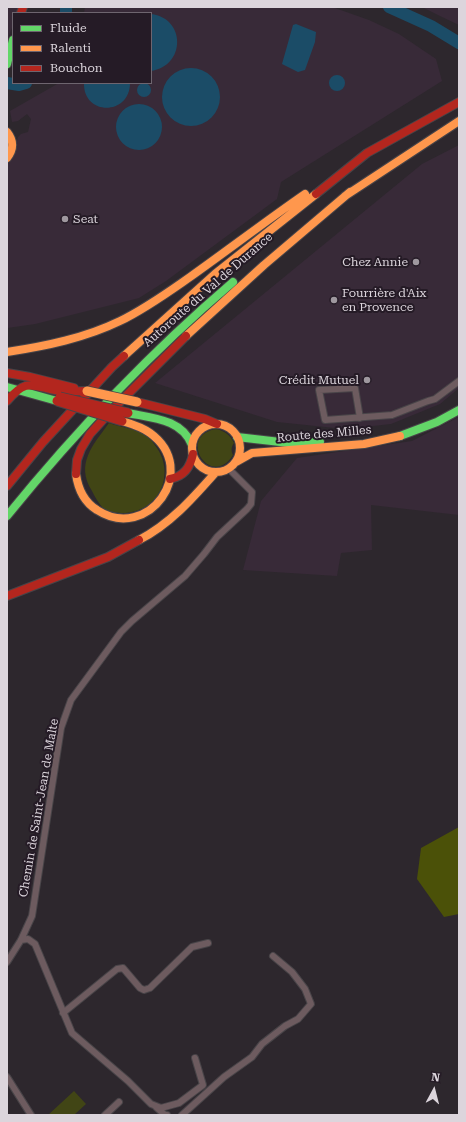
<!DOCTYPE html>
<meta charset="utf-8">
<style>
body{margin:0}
#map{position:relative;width:466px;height:1122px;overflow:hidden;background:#2d272d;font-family:"Roboto Serif",serif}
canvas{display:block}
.frame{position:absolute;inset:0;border:8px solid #dcd5dc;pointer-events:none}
.legend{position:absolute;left:12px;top:12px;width:140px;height:72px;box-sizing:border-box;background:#251b26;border:1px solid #6e656f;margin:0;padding:5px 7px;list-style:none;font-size:12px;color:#dcd5dc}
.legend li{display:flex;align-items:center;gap:8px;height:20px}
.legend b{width:20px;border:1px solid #6e656f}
.north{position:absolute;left:414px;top:1070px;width:40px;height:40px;-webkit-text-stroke:3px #251b26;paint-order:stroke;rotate:7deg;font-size:11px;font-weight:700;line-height:16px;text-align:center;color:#dcd5dc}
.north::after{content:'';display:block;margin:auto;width:14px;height:18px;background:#dcd5dc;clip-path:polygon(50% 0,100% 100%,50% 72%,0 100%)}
</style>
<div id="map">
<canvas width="466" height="1122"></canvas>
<div class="frame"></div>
<ul class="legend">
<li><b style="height:5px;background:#63d668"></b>Fluide</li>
<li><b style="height:5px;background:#ff974d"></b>Ralenti</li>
<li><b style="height:5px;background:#b3261e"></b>Bouchon</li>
</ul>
<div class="north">N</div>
</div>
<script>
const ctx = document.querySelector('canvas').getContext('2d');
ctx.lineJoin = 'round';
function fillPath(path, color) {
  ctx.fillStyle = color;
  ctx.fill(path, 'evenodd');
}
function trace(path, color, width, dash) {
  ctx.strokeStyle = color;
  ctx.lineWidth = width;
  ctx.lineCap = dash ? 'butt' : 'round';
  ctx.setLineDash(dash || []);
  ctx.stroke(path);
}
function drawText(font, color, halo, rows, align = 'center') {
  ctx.font = font + ' "Roboto Serif",serif';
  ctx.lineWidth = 4;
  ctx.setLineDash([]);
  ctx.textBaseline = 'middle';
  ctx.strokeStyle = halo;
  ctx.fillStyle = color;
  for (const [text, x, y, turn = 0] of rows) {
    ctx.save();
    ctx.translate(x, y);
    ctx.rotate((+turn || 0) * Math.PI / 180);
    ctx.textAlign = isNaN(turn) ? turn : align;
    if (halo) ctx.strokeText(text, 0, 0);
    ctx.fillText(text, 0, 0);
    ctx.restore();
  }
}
fillPath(new Path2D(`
 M 7,7 L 20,7 L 18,13 L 13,13 L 13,25 L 7,41 Z
 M 85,7 L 332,7 L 369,20 L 399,34 L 436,59 L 442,81 L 281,182 L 277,199 L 166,281 L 139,298 L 35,324 L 7,328 L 7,164 L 13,158 L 18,137 L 21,134 L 28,132 L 31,119 L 27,114 L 18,121 L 12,122 L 10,111 L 59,83 L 151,83 L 151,13 L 84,13 Z
 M 422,7 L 459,7 L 459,25 L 440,16 Z
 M 459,145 L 459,388 L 440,404 L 391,424 L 345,429 L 277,422 L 155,383 L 422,164 Z
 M 459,417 L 459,515 L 371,505 L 372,550 L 341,553 L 337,576 L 243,570 L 261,501 L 297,458 L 412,441 Z`), '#382a38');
fillPath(new Path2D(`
 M 109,423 C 120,427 136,429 146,435 C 149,437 152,441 154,444 C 178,473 159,514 121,513 C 116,512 108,512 104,509 C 99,504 95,497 92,491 C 75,464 93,445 109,423 Z
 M 216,429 C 225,431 230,435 234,443 C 231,447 231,451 233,455 C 211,490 176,436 216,429 Z
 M 74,1091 L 86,1104 L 74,1115 L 48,1115 Z`), '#414515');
fillPath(new Path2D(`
 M 459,827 L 459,914 L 444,917 L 417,879 L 421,848 Z`), '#4b5108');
fillPath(new Path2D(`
 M 151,14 C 186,18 186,66 151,71 Z
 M 296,24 L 316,32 L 315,42 L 305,70 L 298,72 L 282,64 L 293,25 Z
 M162 97a29 29 0 1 1 58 0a29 29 0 1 1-58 0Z
 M329 83a8 8 0 1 1 16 0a8 8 0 1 1-16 0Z
 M137 90a7 7 0 1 1 14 0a7 7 0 1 1-14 0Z
 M 84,83 L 130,83 C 130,116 83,116 84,83 Z
 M116 127a23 23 0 1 1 46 0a23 23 0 1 1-46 0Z`), '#1b4c67');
trace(new Path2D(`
 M 389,7 L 431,26 L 459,43
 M 66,13 L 66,7
 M 7,83 L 19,85 L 26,83`), '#1b4c67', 12);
const street = new Path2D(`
 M 360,418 L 355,388 L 319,390 L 325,420 L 392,415 L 428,401 L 435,399 L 459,381
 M 21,940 L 28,939 L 35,944 L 72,1033 L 128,1081 L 151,1104 L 161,1108 L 179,1103 L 203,1085 L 195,1058
 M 7,962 L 21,940 L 32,916 L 61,728 L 71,700 L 121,632 L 132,621 L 185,576 L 204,554 L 217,537 L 247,509 L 251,504 L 252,492 L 229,469
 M 63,1013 L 117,969 L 123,968 L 140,988 L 144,990 L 150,988 L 192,947 L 208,943
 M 7,1077 L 31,1115
 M 156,1107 L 165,1115 L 167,1115
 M 105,1115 L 119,1102
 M 182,1115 L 224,1077 L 252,1057 L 262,1044 L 285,1026 L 298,1019 L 311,1004 L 305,989 L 292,972 L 273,956`);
const fast = new Path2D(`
 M 7,64 L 13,40
 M 7,387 L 57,401
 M 128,413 C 152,418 182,419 192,445
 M 400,436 L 437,422 L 459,410
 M 237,437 L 289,443 L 320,442
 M 7,516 C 76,431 150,353 233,282`);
const slow = new Path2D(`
 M 7,132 C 14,141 14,149 7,158
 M 345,196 L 459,121
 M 186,336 L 264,265 L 350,192
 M 7,352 C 46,346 85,338 120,321 C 145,309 167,293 190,277 C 228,250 266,221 305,194
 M 124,356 L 215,274 L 316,194
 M192 448a24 24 0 1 1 48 0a24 24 0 1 1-48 0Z
 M 236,462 L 252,453 L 364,444 L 400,436
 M 76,474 C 78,489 84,502 97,510 C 148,543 201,470 150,433 C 142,427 132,424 122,421
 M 139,540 C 170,524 192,499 215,473`);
const jam = new Path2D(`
 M 21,13 L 23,7
 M 316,194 L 367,153 L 459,102
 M 7,373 L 30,377 L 74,388
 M 7,401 C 26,379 30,385 55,390 C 66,392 76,391 87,391
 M 137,402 L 205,419 L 217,424
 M 76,474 L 77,460 L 81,449 L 90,434 L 109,413 L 186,336
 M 170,479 C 184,476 190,468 193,454
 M 7,486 L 43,442 L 112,367 L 124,356
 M 7,596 L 108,557 L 139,540`);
trace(street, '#484448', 8);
trace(fast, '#484448', 10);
trace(slow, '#484448', 10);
trace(jam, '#484448', 10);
trace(street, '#6d5b5f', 6);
trace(fast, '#63d668', 8);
trace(slow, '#ff974d', 8);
trace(jam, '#b3261e', 8);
const slowBridge = new Path2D(`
 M 87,391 L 137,402`);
const jamBridge = new Path2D(`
 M 60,397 L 128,413
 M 57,401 L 122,421`);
trace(slowBridge, '#484448', 11, []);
trace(jamBridge, '#484448', 11, []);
trace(slowBridge, '#ff974d', 9);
trace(jamBridge, '#b3261e', 9);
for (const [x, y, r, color] of [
 [65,219,4,"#9f989f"],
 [416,262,4,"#9f989f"],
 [334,300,4,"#9f989f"],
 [367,380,4,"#9f989f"]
]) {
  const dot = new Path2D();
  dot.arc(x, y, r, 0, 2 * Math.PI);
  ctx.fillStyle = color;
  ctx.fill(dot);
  trace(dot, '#251b26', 1.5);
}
drawText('12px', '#dcd5dc', '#251b26', [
 ["Seat",73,219],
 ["Chez Annie",408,262,"right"],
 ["Fourrière d'Aix",342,293],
 ["en Provence",342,307],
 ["Crédit Mutuel",359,380,"right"]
], 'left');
drawText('12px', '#dcd5dc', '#251b26', [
 ["Autoroute du Val de Durance",208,290,-41],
 ["Route des Milles",324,434,-5],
 ["Chemin de Saint-Jean de Malte",39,808,-80]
]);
</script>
